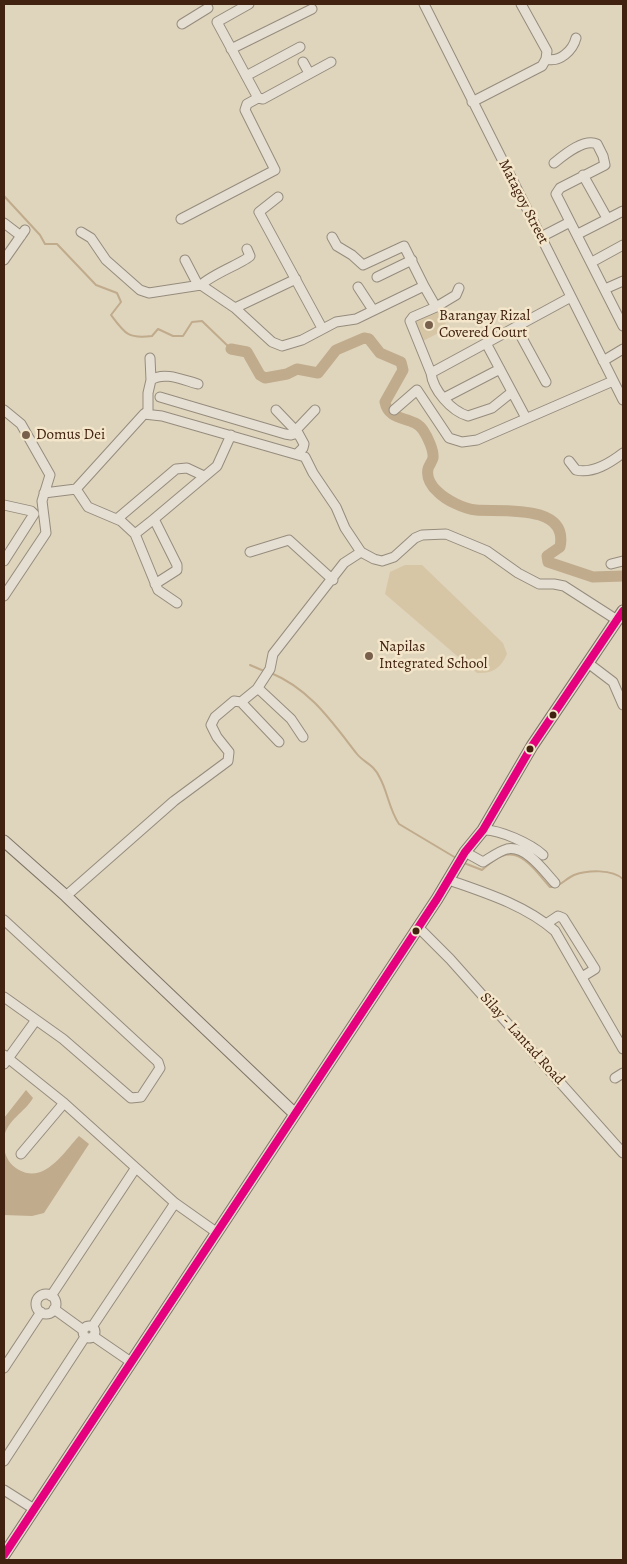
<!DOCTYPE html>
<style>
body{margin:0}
#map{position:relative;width:627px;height:1564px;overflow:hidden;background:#dfd4bc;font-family:Alegreya,serif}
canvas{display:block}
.frame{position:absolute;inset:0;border:5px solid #412110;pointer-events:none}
</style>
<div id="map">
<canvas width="627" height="1564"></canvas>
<div class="frame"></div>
</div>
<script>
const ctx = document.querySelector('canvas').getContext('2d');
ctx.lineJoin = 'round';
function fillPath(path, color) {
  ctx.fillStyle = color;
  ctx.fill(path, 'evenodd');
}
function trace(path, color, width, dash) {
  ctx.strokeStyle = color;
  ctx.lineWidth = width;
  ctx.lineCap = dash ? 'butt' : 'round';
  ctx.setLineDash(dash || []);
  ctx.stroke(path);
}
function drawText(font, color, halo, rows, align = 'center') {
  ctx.font = font + ' Alegreya,serif';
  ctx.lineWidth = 5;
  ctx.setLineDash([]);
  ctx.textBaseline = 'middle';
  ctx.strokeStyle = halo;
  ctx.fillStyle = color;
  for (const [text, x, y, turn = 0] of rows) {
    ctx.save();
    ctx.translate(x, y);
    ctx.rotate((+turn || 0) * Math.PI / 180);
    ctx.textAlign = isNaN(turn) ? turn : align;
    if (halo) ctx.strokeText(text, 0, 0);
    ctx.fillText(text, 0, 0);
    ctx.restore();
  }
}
fillPath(new Path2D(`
 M 438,309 L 448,328 L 421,342 L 411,323 Z
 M 405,565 L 422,565 L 503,643 L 507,654 C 501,668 492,674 477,673 L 385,594 L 390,572 Z`), '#d7c6a5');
fillPath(new Path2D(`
 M 26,1090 L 33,1098 C 24,1113 8,1119 4,1137 L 4,1118 Z
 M 79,1136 L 89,1144 L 44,1213 L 32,1216 L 4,1215 L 4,1147 C 5,1157 10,1165 19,1170 C 45,1184 64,1152 79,1136 Z`), '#c0ab8c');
trace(new Path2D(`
 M 4,196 L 40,235 L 45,244 L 57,244 L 96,285 L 117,293 L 121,302 L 111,315 C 125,334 128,339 152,336 L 158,329 L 173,336 L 183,336 L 192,322 L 202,321 L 231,349
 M 250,665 L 264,671
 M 271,673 C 310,689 332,722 357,754 C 364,763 373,763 380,778 C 388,793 389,809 399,824 L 456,858
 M 464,863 L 482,870 C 488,865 495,858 502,856 C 522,848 538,874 550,887 C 559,888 565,879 574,875 C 588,870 612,869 623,879`), '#c0ab8c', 2);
trace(new Path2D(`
 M 231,349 L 247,352 L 260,375 L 265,378 L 287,374 L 297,369 L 318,373 L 336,350 L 364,338 L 369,339 L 380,353 L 401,362 L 403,370 L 385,402 C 389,423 413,415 423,430 C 427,436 434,450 433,458 C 432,462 429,465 428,469 C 426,478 432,487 438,492 C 446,500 464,509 476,510 C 500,512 569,503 560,547 L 547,556 L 548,562 L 593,577 L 623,576`), '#c0ab8c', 11);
const minor = new Path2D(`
 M 424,4 L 623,400
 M 182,24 L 208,8
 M 231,49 L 312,9
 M 546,59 C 560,63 573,50 576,38
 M 303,62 L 309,73
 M 246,76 L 300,47
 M 258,98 L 263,99 L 331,62
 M 472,102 L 542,66 L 546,59 L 547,51 L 521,4
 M 554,163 C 564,155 584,138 597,144 L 603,156 L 605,165 L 560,188 L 556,194 L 623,326
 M 583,175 L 607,218
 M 278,197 L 259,212 L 322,328
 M 181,219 L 275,170 L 245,110 L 247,104 L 258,98 L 217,22 L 249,4
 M 4,223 L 21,236
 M 81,232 L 91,238 L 106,260 L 140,290 L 149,293 L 201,285 L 235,308 L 272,342 L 282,346 L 302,340 L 336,322 L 356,319 L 424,286 L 436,307 L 413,317 L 410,321 L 431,373 L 571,297
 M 578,234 L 623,211
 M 332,237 L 337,246 L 352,255 L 363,265 L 404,246 L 424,286
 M 541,237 L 570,222
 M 4,260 L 25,230
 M 185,260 L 198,285
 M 592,262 L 623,245
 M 377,277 L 412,260
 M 201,285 C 212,274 245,262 250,256 L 247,249
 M 358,287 L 373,310
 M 605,289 L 623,281
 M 436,307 L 456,295 L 459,288
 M 235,308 L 296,279
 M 516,327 L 546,382
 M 486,343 L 526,418
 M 150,358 L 151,380
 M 603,361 L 623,349
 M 431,373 C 433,390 451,411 468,416 L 492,408 L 512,392
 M 160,397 L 285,434 L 291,435 L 298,433
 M 444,398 L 500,369
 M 4,410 L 21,424 L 50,475 L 42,501 L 46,533 L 4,596
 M 276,410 L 298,433 L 304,444 L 303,448 L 298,453
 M 394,410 L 417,390 L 449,438 L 462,442 L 477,440 L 613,381
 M 144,414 L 148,411 L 148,393 L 151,380 C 164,371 183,380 198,384
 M 296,430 L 315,410
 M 569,461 L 576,470 C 593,474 610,463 623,453
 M 76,489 L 88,507 L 121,521 L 135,534 L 158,590 L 177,603
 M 44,493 L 76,489 L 144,414 L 162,416 L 305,457 L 313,473 L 336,507 L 345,528 L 361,552 L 374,559 L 382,561 L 394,557 L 415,538 L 422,535 L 446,534 L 487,551 L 518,573 L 539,584 L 554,584 L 564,586 L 617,620
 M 4,505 L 31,511 L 34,514 L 4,561
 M 117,519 L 176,469 L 187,468 L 204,476
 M 154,519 L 217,466 L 231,435
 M 135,534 L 154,519 L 177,565 L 177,570 L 155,584
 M 250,552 L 289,540 L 333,580
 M 611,564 L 623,561
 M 588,663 L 613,682 L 623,705
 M 257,689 L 270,669 L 273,654 L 344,563 L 361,552
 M 241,702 L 279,742
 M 483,830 C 499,829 531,844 543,855
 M 465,852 L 483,862 C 490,858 499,851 507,849 C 526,845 544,871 555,883
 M 449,880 C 486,893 525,905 555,931 L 623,1049
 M 66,896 L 174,801 L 228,761 L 229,752 L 217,737 L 211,725 L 215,717 L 234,701 L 241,702 L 257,689 L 261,691 L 291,719 L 303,737
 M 4,920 L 158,1062 L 160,1068 L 141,1097 L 131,1098 L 63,1039 L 4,997
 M 546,924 L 558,916 L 563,918 L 595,969 L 582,977
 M 418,927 L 450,959 L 623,1153
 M 4,1055 L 64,1103 L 175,1203 L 216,1232
 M 4,1064 L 36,1020
 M 615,1078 L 623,1073
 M 21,1154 L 64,1103
 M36 1304a10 10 0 1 1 20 0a10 10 0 1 1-20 0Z
 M 51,1296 L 135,1169
 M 54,1309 L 83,1330
 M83 1332a6 6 0 1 1 12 0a6 6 0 1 1-12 0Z
 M 92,1327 L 175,1203
 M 93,1336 L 131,1362
 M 4,1368 L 41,1312
 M 4,1461 L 85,1337
 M 4,1490 L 34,1509`);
const major = new Path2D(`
 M 4,841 L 66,896 L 295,1114
 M 4,1555 L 437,899 L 465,852 L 483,830 L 532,746 L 623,611`);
trace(minor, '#968c7d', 11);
trace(major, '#7f7466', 13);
trace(minor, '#e5dfd3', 9);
trace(major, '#e1dacc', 11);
trace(new Path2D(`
 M 4,1555 L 437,899 L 465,852 L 483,830 L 532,746 L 623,611`), '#e5007d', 8);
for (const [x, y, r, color] of [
 [429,325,5,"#78604c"],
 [26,435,5,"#78604c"],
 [369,656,5,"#78604c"],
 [553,715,4.5,"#412110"],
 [530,749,4.5,"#412110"],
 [416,931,4.5,"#412110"]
]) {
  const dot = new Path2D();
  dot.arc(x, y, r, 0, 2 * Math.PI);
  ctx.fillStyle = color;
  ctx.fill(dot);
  trace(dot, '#f3e6ca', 2);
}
drawText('15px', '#412110', '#f3e6ca', [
 ["Matagoy Street",523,202,63],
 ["Silay - Lantad Road",522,1039,48]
]);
drawText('15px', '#412110', '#f3e6ca', [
 ["Barangay Rizal",439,316],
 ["Covered Court",439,333],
 ["Domus Dei",36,435],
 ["Napilas",379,647],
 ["Integrated School",379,664]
], 'left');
</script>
